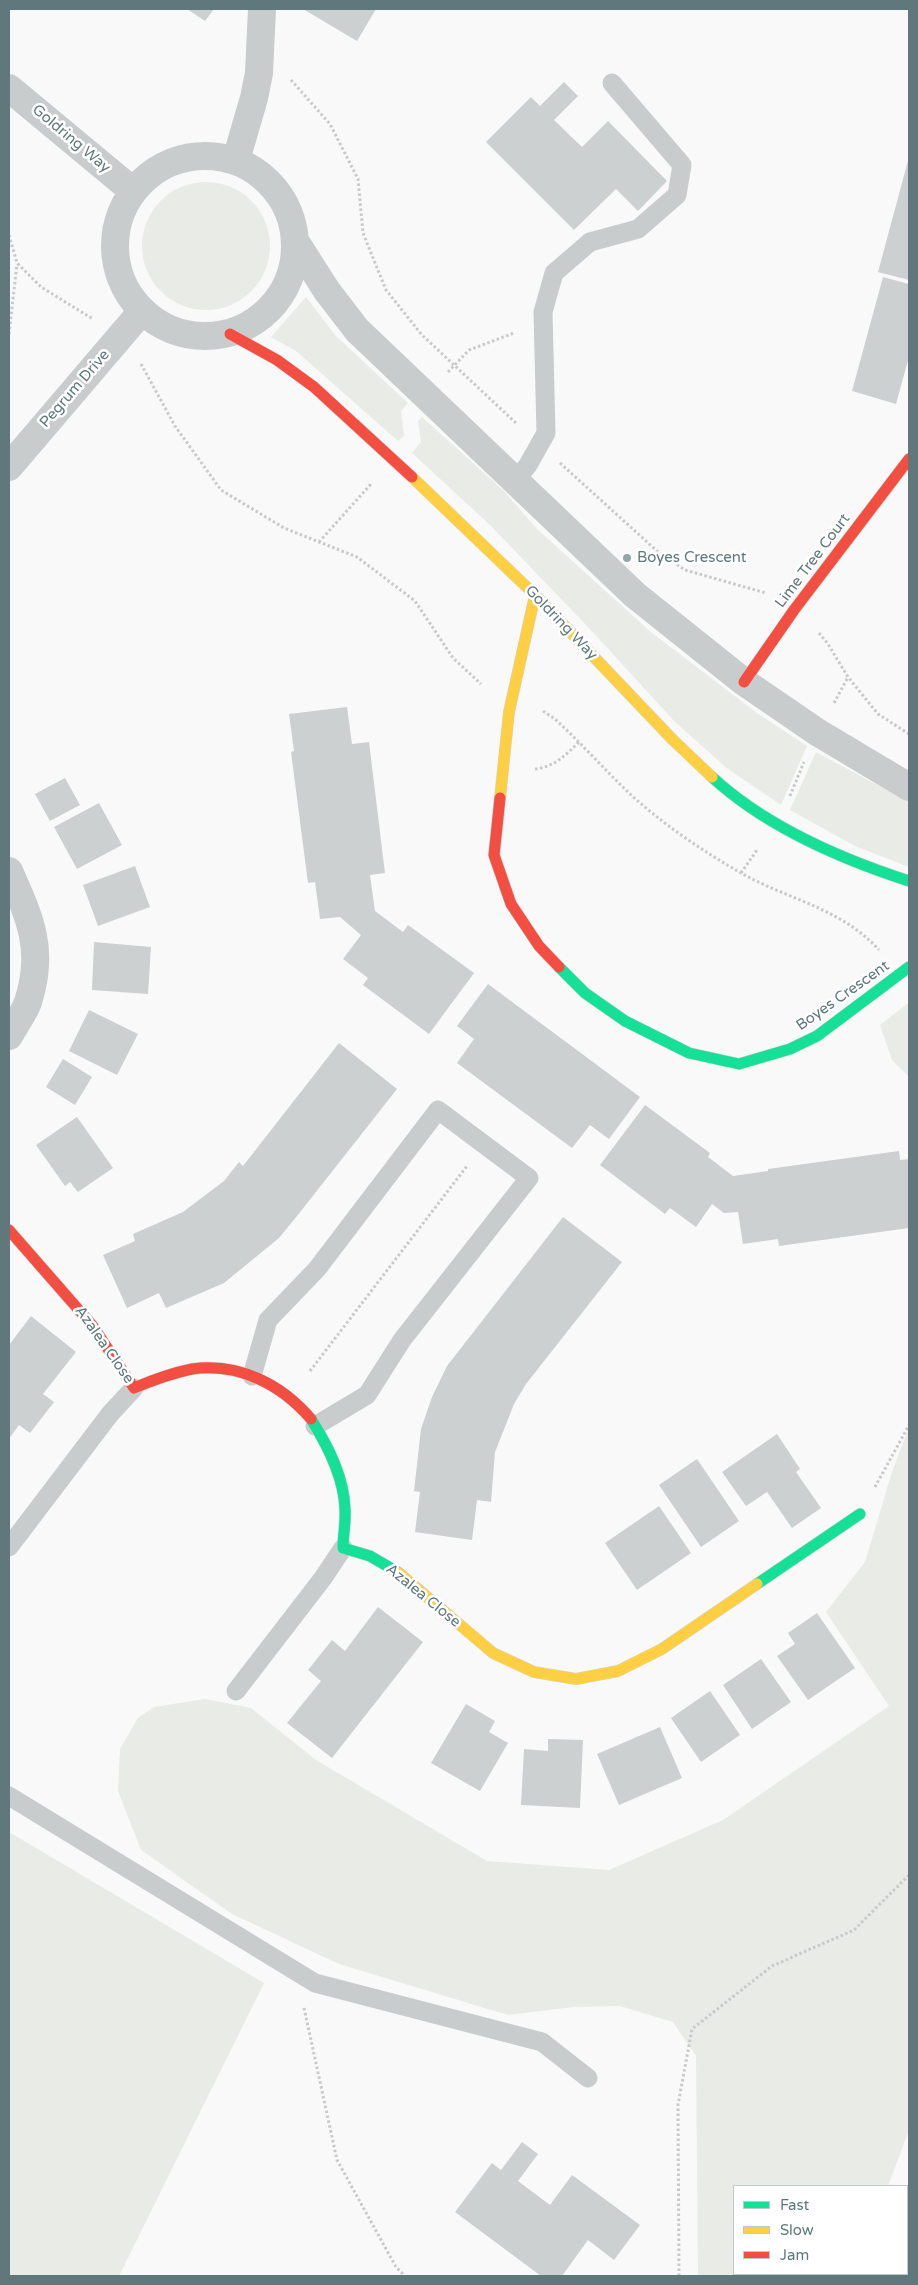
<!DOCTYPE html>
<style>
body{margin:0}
#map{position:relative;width:918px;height:2285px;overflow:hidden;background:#f9f9f9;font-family:"Varela Round",sans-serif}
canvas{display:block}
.frame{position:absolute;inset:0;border:10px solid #60787c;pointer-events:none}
.legend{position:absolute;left:733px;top:2185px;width:175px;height:90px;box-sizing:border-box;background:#fff;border:1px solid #bfc9cb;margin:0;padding:6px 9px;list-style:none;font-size:15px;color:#60787c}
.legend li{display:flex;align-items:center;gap:10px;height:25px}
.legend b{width:25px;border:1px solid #bfc9cb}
</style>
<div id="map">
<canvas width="918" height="2285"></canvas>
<div class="frame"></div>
<ul class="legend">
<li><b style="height:6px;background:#16e098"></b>Fast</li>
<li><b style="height:6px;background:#ffcf43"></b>Slow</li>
<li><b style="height:6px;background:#f24e42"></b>Jam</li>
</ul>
</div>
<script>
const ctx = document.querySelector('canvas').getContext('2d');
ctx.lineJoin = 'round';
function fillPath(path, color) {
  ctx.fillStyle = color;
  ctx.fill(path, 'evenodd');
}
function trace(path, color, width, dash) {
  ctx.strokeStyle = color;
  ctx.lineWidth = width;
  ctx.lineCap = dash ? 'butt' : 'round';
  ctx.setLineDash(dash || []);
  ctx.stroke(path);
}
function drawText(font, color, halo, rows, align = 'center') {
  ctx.font = font + ' "Varela Round",sans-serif';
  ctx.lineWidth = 5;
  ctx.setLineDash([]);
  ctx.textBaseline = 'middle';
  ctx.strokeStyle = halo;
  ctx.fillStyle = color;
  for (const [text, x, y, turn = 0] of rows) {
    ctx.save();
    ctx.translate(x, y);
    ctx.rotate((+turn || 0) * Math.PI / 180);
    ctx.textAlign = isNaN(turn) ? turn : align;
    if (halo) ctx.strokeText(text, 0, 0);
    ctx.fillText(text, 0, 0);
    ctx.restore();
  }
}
fillPath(new Path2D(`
 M142 246a64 64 0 1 1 128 0a64 64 0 1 1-128 0Z
 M 306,297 L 336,336 L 408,403 L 401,411 L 404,436 L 398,441 L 296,351 L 271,337 Z
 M 422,417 L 504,491 L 537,529 L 652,633 L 757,713 L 807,746 L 781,805 L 728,769 L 675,722 L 589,628 L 490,525 L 412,453 L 421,442 L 418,421 Z
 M 816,752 L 909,802 L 909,867 L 855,846 L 790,810 Z
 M 907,1004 L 909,1004 L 909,1077 L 892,1060 L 880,1025 Z
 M 909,1427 L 909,2130 L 888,2186 L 734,2186 L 734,2274 L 851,2274 L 850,2276 L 698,2276 L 696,2056 L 673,2022 L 620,2006 L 573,2007 L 508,2015 L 339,1964 L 232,1914 L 141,1850 L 118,1791 L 120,1749 L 138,1718 L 154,1707 L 205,1699 L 251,1708 L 316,1760 L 487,1861 L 609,1870 L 723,1820 L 889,1706 L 826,1612 L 865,1562 L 892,1472 Z
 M 9,1832 L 264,1983 L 119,2276 L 9,2276 Z`), '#e9ebe6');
fillPath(new Path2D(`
 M 187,9 L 214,9 L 205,21 Z
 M 303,9 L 376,9 L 357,41 Z
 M 564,82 L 578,96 L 554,120 L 582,147 L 608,121 L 667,181 L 638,211 L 616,189 L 574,230 L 486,142 L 531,97 L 540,106 Z
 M 909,157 L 909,280 L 878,272 Z
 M 883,277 L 909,284 L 909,357 L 896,404 L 852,391 Z
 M 347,707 L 352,744 L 369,742 L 385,873 L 370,875 L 375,911 L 403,932 L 408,925 L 474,973 L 429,1034 L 363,985 L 368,978 L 343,959 L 361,935 L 340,917 L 320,919 L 315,882 L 308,883 L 291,752 L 294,751 L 289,714 Z
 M 65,778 L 80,805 L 50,821 L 35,794 Z
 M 99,803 L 122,845 L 77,869 L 54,827 Z
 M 135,866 L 150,907 L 98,926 L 83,885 Z
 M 94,942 L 151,947 L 148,994 L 92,990 Z
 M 488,984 L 640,1097 L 609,1139 L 590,1125 L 572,1148 L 457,1063 L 474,1039 L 457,1026 Z
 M 89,1010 L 138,1034 L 117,1075 L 69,1051 Z
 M 339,1043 L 397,1089 L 301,1211 L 279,1238 L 224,1283 L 166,1308 L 159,1293 L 127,1308 L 103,1255 L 135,1241 L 133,1234 L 183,1212 L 224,1181 L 239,1162 L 243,1166 Z
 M 63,1059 L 92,1077 L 75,1105 L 46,1087 Z
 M 645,1105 L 710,1153 L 708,1157 L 733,1176 L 768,1171 L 768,1169 L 899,1151 L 900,1160 L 909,1159 L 909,1228 L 779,1246 L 778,1239 L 743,1244 L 738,1212 L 724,1213 L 712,1204 L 696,1227 L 670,1208 L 665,1214 L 600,1165 Z
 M 77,1117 L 113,1168 L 78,1192 L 70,1182 L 65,1186 L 36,1145 Z
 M 563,1217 L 622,1262 L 526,1384 L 514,1404 L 495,1452 L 491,1502 L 477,1500 L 472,1540 L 415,1532 L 420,1492 L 414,1491 L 421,1429 L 432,1397 L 447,1366 Z
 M 31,1316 L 76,1352 L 43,1394 L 54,1402 L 30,1433 L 19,1425 L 9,1439 L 9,1345 Z
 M 777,1434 L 800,1469 L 796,1472 L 821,1508 L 792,1528 L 767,1492 L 746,1506 L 722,1472 Z
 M 697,1459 L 739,1521 L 701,1547 L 659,1485 Z
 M 659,1506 L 691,1553 L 637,1590 L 605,1543 Z
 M 378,1607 L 423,1642 L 332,1758 L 287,1723 L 321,1681 L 308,1670 L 332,1640 L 345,1651 Z
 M 817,1613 L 855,1668 L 808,1700 L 777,1656 L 795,1644 L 788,1633 Z
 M 761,1659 L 791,1702 L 752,1729 L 723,1685 Z
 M 710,1691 L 740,1735 L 701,1762 L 671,1718 Z
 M 466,1704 L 495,1721 L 489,1732 L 508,1743 L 480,1791 L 431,1763 Z
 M 660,1727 L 682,1778 L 619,1805 L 597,1754 Z
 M 548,1739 L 583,1740 L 580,1808 L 521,1805 L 524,1749 L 548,1751 Z
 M 522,2142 L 538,2154 L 518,2181 L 550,2205 L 572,2175 L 640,2225 L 614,2260 L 588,2240 L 562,2276 L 541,2276 L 455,2212 L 492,2163 L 501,2170 Z`), '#cdd0d0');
const fast = new Path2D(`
 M 712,777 C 765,826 841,859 909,881
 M 559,967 L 585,993 L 625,1021 L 689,1053 L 739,1064 L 790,1049 L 817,1036 L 909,967
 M 311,1419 C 328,1446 344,1477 345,1509 C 346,1522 343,1535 343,1548 L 370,1556 L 399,1573
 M 757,1584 L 860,1514`);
const slow = new Path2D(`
 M 412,477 L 535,595 L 672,739 L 712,777
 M 500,798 L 509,712 L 535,595
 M 399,1573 L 493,1653 L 534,1672 L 576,1679 L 618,1671 L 662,1649 L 757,1584`);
const jam = new Path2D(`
 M 230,334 L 277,360 L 314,387 L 412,477
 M 744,682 L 794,610 L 909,459
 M 500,798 L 494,855 L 511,904 L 539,946 L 559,967
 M 9,1230 L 92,1325 L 134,1388 C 153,1380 172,1373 192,1369 C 239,1362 282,1385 311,1419
 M 907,2239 L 909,2233
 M 892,2276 L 893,2274`);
trace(fast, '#d4d5d6', 12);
trace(slow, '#d4d5d6', 12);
trace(jam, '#d4d5d6', 12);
trace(new Path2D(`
 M 291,80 L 330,124 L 358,179 L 363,233 L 386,290 L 422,335 L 517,424
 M 9,235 L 17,263 L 41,287 L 93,319
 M 9,334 L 17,264
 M 141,364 L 175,426 L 221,490 L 284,528 L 357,557 L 415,601 L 453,658 L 481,684
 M 448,372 L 469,350 L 514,333
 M 560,463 L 657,551 L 685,570 L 766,593
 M 319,542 L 371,484
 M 819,633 L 828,644 L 848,677 L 878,714 L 909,734
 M 834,703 L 848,677
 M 543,711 L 555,719 C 580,742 603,768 627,791 C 658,821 704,852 741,873 C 789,900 841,908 879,950
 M 535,769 C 554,767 566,755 579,742
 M 790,796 L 804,762
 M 741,873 L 757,850
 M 310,1371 L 467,1166
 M 875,1487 L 909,1425
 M 304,2008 L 337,2160 L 396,2267 L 405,2276
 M 679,2276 L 678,2105 L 692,2029 L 772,1966 L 854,1930 L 909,1875`), '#c8c9ca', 3, [2.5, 2.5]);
trace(new Path2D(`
 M 515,481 L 528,465 L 546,433 L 543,312 L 554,273 L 590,242 L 638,229 L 677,195 L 682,165 L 612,83
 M 252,1376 L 268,1320 L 317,1269 L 438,1110 L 529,1178 L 402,1340 L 367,1395 L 315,1426
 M 9,1547 L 110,1414 L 134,1388
 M 236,1691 L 323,1578 L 343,1548
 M 9,1796 L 315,1983 L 542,2042 L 588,2078`), '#c9cccd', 19);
trace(new Path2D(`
 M 9,88 L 133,191
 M115 246a90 90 0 1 1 180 0a90 90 0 1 1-180 0Z
 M 236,160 L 254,98 L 259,73 L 262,9
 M 297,244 L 327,291 L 357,330 L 635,595 L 744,682 L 817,732 L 909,787
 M 9,467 L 142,311
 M 9,871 C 30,918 45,950 28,1002 C 24,1013 15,1025 9,1036`), '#c9cccd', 28);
trace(fast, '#16e098', 11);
trace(slow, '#ffcf43', 11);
trace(jam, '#f24e42', 11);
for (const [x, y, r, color] of [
 [627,558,5,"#96a5a8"]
]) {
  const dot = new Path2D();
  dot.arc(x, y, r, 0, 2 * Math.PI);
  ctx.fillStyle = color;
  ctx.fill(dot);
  trace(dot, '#fff', 2);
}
drawText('15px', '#60787c', '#fff', [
 ["Goldring Way",71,139,40],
 ["Pegrum Drive",75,389,-49],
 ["Lime Tree Court",813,561,-53],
 ["Goldring Way",561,623,46],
 ["Boyes Crescent",843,996,-35],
 ["Azalea Close",104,1345,55],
 ["Azalea Close",423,1596,39]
]);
drawText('15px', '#60787c', '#fff', [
 ["Boyes Crescent",637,558]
], 'left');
</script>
